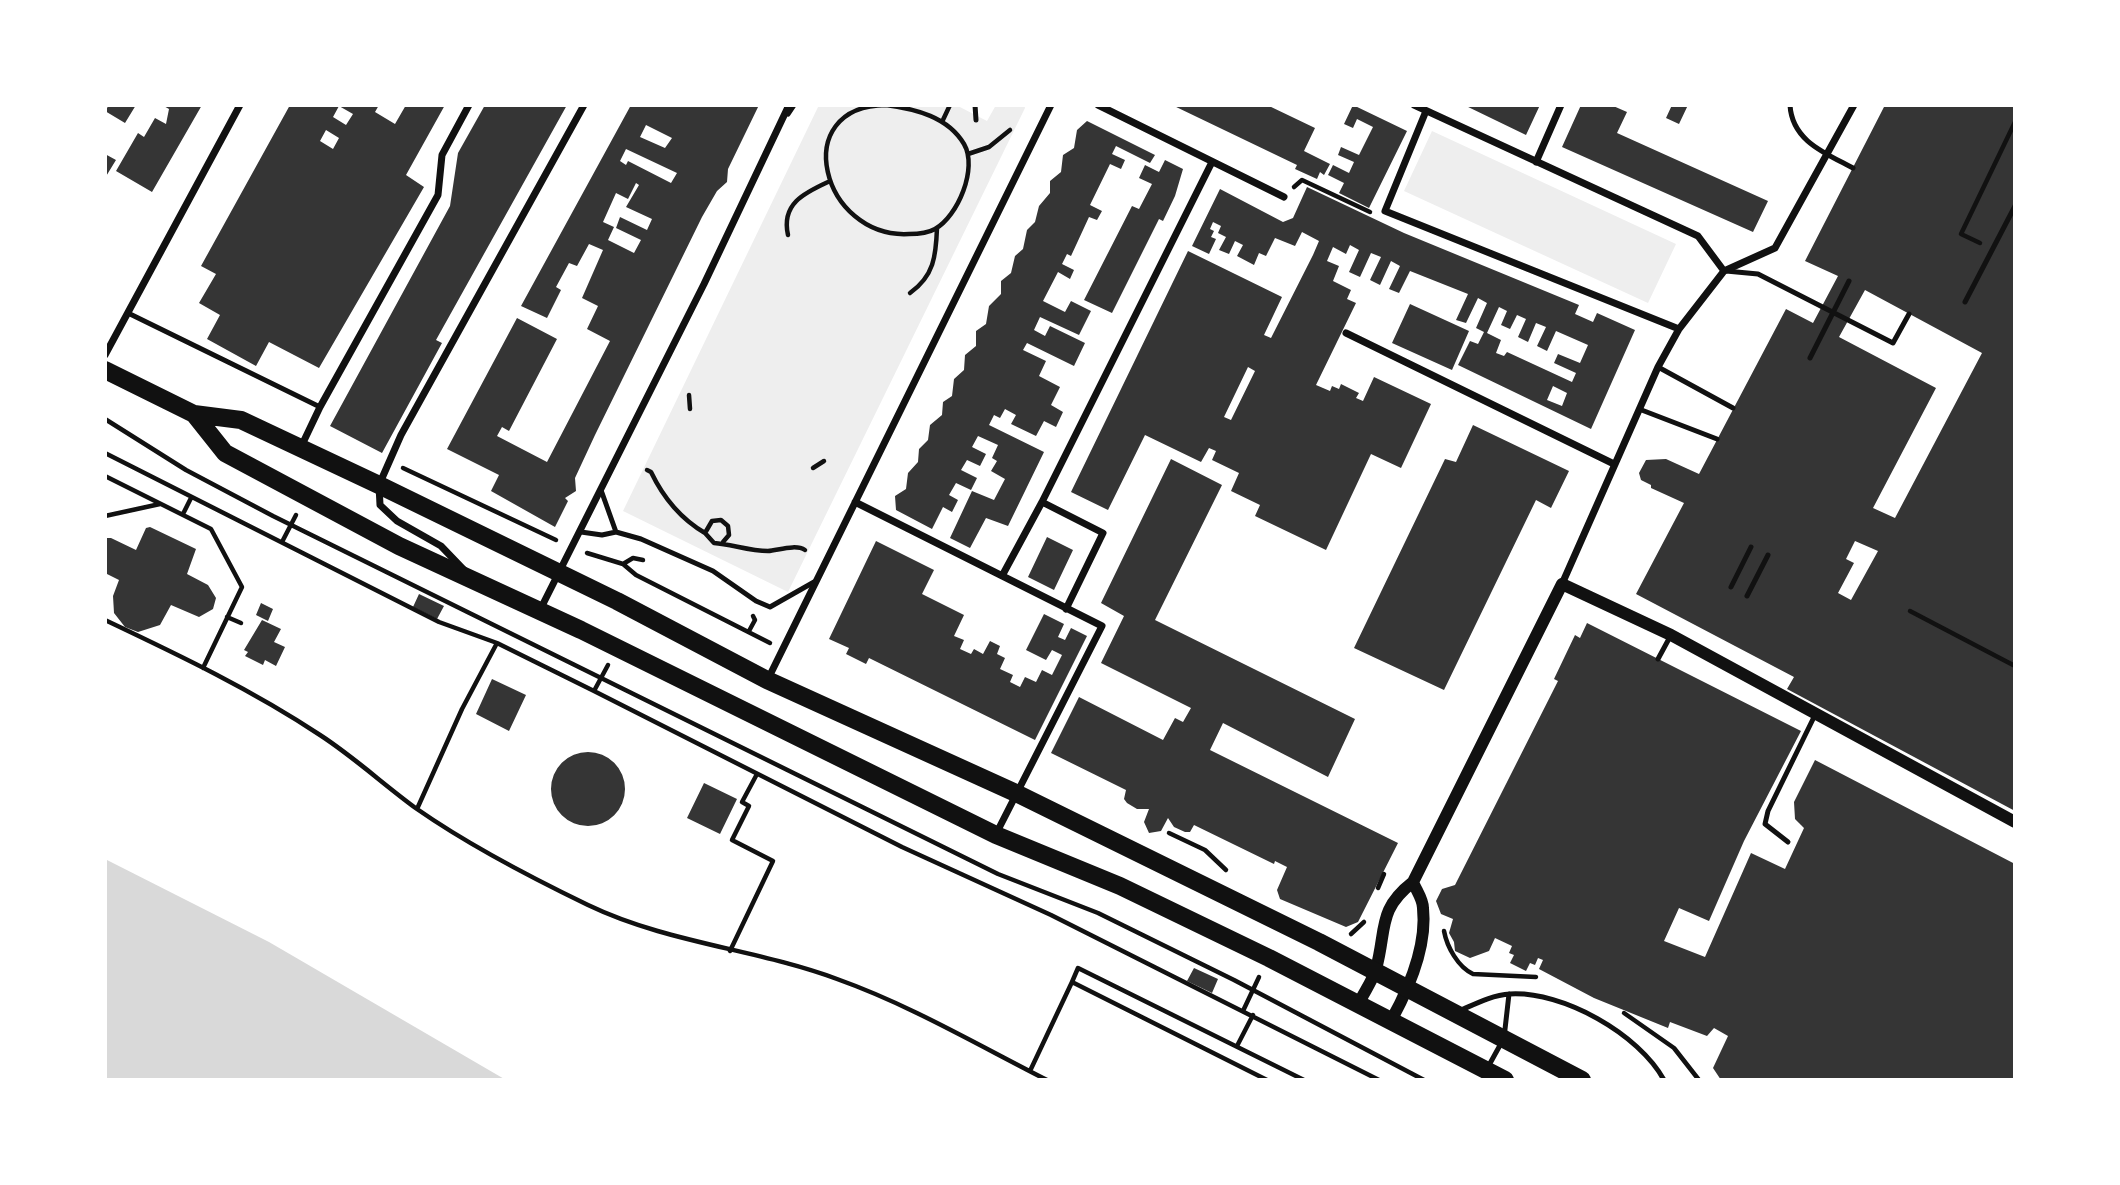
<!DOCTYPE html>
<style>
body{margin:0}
#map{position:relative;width:2120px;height:1185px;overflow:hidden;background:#fff;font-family:Overpass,sans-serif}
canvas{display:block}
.frame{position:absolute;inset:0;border:107px solid #fff;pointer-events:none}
</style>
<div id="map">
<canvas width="2120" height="1185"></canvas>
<div class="frame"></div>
</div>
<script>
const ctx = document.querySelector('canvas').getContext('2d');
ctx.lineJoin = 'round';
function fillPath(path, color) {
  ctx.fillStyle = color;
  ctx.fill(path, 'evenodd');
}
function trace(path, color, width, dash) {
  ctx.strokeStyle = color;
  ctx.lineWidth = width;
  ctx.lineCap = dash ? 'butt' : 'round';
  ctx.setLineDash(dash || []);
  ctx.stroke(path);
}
fillPath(new Path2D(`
 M 819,105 L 956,105 L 987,121 L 996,105 L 1024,105 L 1025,108 L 788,592 L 623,511 Z
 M 1432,131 L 1676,244 L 1648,303 L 1404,191 Z`), '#eee');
fillPath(new Path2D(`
 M 105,859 L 269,942 L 506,1080 L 105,1080 Z`), '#d9d9d9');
fillPath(new Path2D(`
 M 109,105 L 136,105 L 125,123 L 105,111 Z
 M 162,105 L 202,105 L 152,192 L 116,171 L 138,133 L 144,137 L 155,118 L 166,124 L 169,109 Z
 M 290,105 L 379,105 L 375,112 L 395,124 L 406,105 L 445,105 L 406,175 L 424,187 L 319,368 L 269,342 L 256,366 L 207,339 L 220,315 L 199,303 L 216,274 L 201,266 ZM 339,106 L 353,114 L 346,125 L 333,117 ZM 326,130 L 339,138 L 333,149 L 320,141 Z
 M 485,105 L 567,105 L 436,340 L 442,343 L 382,453 L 330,426 L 450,206 L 458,153 Z
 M 631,105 L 759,105 L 728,169 L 727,182 L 717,191 L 702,217 L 595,435 L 575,478 L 576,491 L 565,498 L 568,501 L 555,527 L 491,491 L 499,475 L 447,449 L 517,318 L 557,339 L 509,431 L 502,427 L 497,436 L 547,462 L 610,341 L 587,329 L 598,306 L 582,298 L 603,250 L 589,244 L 577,266 L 569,263 L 556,287 L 561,290 L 547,318 L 521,306 ZM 646,125 L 672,138 L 665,148 L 640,137 ZM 626,149 L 677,173 L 671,183 L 628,161 L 626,165 L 620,161 ZM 636,183 L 639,185 L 626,207 L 652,219 L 647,230 L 620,217 L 616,228 L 641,240 L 634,253 L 608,240 L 614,227 L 603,222 L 616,193 L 628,199 Z
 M 1172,105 L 1267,105 L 1315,128 L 1304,151 L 1330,164 L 1324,175 L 1320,172 L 1317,179 L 1295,169 L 1297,165 Z
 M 1353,105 L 1407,131 L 1369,208 L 1339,193 L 1344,183 L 1328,175 L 1333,165 L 1349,173 L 1354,162 L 1338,155 L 1341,147 L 1359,155 L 1373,127 L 1357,119 L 1353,128 L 1344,124 Z
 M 1464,105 L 1540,105 L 1526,135 Z
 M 1581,105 L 1611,105 L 1627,112 L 1617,133 L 1768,201 L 1753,232 L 1562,147 Z
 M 1672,105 L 1688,105 L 1679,124 L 1666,118 Z
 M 1885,105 L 2015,105 L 2015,811 L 1787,689 L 1794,677 L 1636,594 L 1684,503 L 1651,488 L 1651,485 L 1641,480 L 1639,473 L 1646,460 L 1666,459 L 1699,474 L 1786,309 L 1813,323 L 1838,276 L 1805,261 ZM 1865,290 L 1982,353 L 1895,518 L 1873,508 L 1936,388 L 1839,337 ZM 1855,541 L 1878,551 L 1851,600 L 1838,593 L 1854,563 L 1846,559 Z
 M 1087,121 L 1155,155 L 1150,163 L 1116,146 L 1112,154 L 1125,160 L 1121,169 L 1110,164 L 1090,205 L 1102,211 L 1097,220 L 1089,217 L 1071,256 L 1067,254 L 1062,264 L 1074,270 L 1070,279 L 1058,272 L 1043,301 L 1065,312 L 1071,301 L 1091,311 L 1079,335 L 1040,317 L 1034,330 L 1045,336 L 1050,326 L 1085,343 L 1074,366 L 1027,343 L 1023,350 L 1046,361 L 1039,376 L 1060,387 L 1051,405 L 1063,412 L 1056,427 L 1044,421 L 1036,436 L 1011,424 L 1016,415 L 1005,409 L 1000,418 L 994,415 L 989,425 L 1044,452 L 1008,526 L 986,518 L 970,548 L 950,538 L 972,491 L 994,500 L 1005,479 L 991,471 L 997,461 L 992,458 L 998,445 L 978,436 L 972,447 L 986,454 L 980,466 L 967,460 L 961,470 L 977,478 L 971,490 L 956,483 L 949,495 L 958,500 L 952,512 L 943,507 L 932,529 L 896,510 L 895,496 L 906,489 L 908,473 L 918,462 L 919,449 L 928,440 L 930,425 L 942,415 L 943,402 L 952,396 L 954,379 L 964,370 L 965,355 L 976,346 L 976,331 L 986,324 L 989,306 L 1001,294 L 1001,281 L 1011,273 L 1015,256 L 1023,249 L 1027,230 L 1035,222 L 1039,206 L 1050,193 L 1050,181 L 1061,172 L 1063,155 L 1074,148 L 1077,130 Z
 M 105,154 L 116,160 L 105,178 Z
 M 1165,160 L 1183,169 L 1175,196 L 1163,221 L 1159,219 L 1112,313 L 1084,300 L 1132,206 L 1139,209 L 1152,184 L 1139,178 L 1145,165 L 1159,172 Z
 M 1307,187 L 1404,233 L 1579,305 L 1575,314 L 1593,322 L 1597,313 L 1635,330 L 1591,429 L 1458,365 L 1470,341 L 1478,344 L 1484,332 L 1476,328 L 1487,303 L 1478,298 L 1466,323 L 1456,320 L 1468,294 L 1410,271 L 1399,293 L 1389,289 L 1400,266 L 1391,261 L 1380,285 L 1370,280 L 1381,257 L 1371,253 L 1360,277 L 1349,272 L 1359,250 L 1350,245 L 1346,254 L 1333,247 L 1327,261 L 1339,266 L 1333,281 L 1351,290 L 1347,299 L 1356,303 L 1316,385 L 1330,391 L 1332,386 L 1339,389 L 1341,384 L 1359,393 L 1356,398 L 1363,401 L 1374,377 L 1431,404 L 1401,468 L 1371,454 L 1326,550 L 1255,516 L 1260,505 L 1231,491 L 1239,473 L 1212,460 L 1216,451 L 1209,448 L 1201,462 L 1145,435 L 1108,510 L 1071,492 L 1188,251 L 1282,297 L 1264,335 L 1271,338 L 1313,255 L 1319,241 L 1302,232 L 1295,246 L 1275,238 L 1266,256 L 1259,253 L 1254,265 L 1237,256 L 1243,245 L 1235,241 L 1229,254 L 1219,250 L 1226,237 L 1218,233 L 1221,226 L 1213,222 L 1210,229 L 1214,231 L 1211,237 L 1216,239 L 1209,254 L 1192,246 L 1220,189 L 1283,222 L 1293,218 ZM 1499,307 L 1507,311 L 1501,325 L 1510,329 L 1517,315 L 1526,319 L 1518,337 L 1528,342 L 1536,323 L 1546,327 L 1537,346 L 1547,351 L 1556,331 L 1588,345 L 1580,363 L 1558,354 L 1554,363 L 1576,373 L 1572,382 L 1507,352 L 1504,356 L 1496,353 L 1501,340 L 1487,333 ZM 1248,367 L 1255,371 L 1231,420 L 1224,417 ZM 1553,386 L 1567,393 L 1562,406 L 1547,400 Z
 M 1410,304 L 1469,331 L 1452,370 L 1392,343 Z
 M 1473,425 L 1569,471 L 1551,508 L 1536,500 L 1444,690 L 1354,648 L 1445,459 L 1456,462 Z
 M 1171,459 L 1222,485 L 1155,620 L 1355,719 L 1328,777 L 1223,723 L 1210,750 L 1398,843 L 1358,922 L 1346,927 L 1280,899 L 1277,890 L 1287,867 L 1275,861 L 1274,864 L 1194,825 L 1190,832 L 1185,832 L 1174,827 L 1168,818 L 1161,831 L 1149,833 L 1144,822 L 1149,809 L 1137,809 L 1127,803 L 1124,799 L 1126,790 L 1051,753 L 1079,697 L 1163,740 L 1175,718 L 1183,722 L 1191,708 L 1101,663 L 1124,616 L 1101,603 Z
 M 150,527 L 196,549 L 187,574 L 208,585 L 216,598 L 213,609 L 199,617 L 171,605 L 160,625 L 138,632 L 125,627 L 114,613 L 113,596 L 119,580 L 105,573 L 105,538 L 111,538 L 136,550 L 146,528 Z
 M 1047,537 L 1073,550 L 1054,590 L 1028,577 Z
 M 876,541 L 934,570 L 922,594 L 964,615 L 954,636 L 964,640 L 960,649 L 971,654 L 974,649 L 983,654 L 990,641 L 1000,646 L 997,654 L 1005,658 L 1000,669 L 1013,675 L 1010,682 L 1020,687 L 1025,677 L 1036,682 L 1042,670 L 1052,675 L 1062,655 L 1052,650 L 1046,660 L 1026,650 L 1044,614 L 1064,624 L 1058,637 L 1065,640 L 1071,628 L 1087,636 L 1035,740 L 869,658 L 866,664 L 846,654 L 849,648 L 829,639 Z
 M 419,594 L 444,606 L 437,619 L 413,607 Z
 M 261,603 L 273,609 L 268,621 L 256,615 Z
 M 262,620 L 281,629 L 274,642 L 285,647 L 276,666 L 265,660 L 263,665 L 245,656 L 248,652 L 244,650 Z
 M 1587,623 L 1801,731 L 1744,841 L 1709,921 L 1679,908 L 1664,941 L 1705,957 L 1751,853 L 1785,869 L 1804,828 L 1795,819 L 1794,802 L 1815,760 L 2015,864 L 2015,1080 L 1721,1080 L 1713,1068 L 1728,1036 L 1714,1028 L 1707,1036 L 1670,1022 L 1668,1028 L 1594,998 L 1539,969 L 1543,960 L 1538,958 L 1535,965 L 1530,963 L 1526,971 L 1510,963 L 1514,955 L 1509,953 L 1512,946 L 1495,938 L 1489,951 L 1470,958 L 1455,951 L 1454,942 L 1449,933 L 1453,919 L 1441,914 L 1436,901 L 1442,889 L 1455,885 L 1558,681 L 1554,679 L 1575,635 L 1580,638 Z
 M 492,679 L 526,695 L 509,731 L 476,714 Z
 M551 789a37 37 0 1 1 74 0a37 37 0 1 1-74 0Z
 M 704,783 L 737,799 L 720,834 L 687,818 Z
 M 1194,968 L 1218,979 L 1212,993 L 1187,981 Z`), '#353535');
trace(new Path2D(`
 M 886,105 C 916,109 948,117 964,144 C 978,168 958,216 935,229 C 928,233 918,234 909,234 C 822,239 787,106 886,105 Z
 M 942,122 L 950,105
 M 968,154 L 989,147 L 1010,130
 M 1294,187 L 1302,180 L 1370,212
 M 788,235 C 781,204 804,193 828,182
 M 1980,243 L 1961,234 L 2015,122
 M 910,293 C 934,276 936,256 937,228
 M 689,395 L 690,409
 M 105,419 L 186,470 L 273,516 L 998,874 L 1098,913 L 1234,980 L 1424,1080
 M 105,453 L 439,622 L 497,643 L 594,691 L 902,847 L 1051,915 L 1379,1080
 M 403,468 L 556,540
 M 813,468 L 824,461
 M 647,470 L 651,472 C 663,497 681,519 705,533
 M 105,476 L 211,529 L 242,587 L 203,668
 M 183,514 L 191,498
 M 105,516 L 160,504
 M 282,542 L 296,515
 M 723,542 L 729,535 L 728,526 L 721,520 L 712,521 L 705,533 L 714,543 C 731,544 749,551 768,551 C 779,550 796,544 805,550
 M 587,553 L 623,564 L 636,575 L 770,643
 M 623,564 L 633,558 L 643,560
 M 1910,611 L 2015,666
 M 227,617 L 241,623
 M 105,620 C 179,655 252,690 320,735 C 354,757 384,785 417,809 C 470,846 530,877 588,905 C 667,943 756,949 837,979 C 910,1005 978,1045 1047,1080
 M 749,631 L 755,620 L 753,616
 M 594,691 L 608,665
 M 417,809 L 462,709 L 497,643
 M 1169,833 L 1205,850 L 1226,870
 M 1378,888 L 1384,874
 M 1444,931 C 1447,947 1458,967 1473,974 L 1536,977
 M 1351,934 L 1364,922
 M 730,951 L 773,861 L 732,840 L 749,806 L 742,802 L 757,774
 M 1243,1011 L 1259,977
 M 1624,1013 L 1674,1048 L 1699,1080
 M 1237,1046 L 1253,1015
 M 1030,1071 L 1072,982
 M 1267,1080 L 1072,982 L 1078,968 L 1304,1080`), '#111', 4.5);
trace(new Path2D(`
 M 975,105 L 976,120
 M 1790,105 C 1792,141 1825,153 1853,168
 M 788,114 L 794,105
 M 1726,271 L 1758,274 L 1893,343 L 1909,314
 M 1965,302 L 2015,206
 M 130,314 L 320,407
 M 1810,358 L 1849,281
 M 1658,367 L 1733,408
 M 1639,409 L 1717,439
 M 601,490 L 616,532
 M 581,532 L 602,535 L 616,532 L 641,539 L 713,571 L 756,601 L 770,607 L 814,582
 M 1731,587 L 1751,547
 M 1747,596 L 1768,555
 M 1658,659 L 1671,635
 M 1788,842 L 1765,824 L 1768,811 L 1815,715
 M 1459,1011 C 1475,1004 1492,995 1510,994 C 1563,991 1639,1034 1664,1080
 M 1488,1067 L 1504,1038 L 1509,994`), '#111', 5);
trace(new Path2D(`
 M 1098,105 L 1284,197
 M 1414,105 L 1698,236 L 1724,271
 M 1426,111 L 1385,211 L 1679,329
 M 1536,162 L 1561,105
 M 1346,333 L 1614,464
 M 105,355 L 240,105
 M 300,449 L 320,407 L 438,195 L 442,155 L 469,105
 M 855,502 L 1102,626 L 996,834
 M 1042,502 L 1212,162
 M 464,570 L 441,546 L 397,521 L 380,505 L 379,485 L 401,435 L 584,105
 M 1002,576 L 1042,502 L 1103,533 L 1066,609
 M 1562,584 L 1658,367 L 1679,329 L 1724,271 L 1775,248 L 1854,105
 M 540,610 L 704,284 L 789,105
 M 768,679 L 1051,105`), '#111', 7);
trace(new Path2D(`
 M 1359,1003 C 1364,992 1373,980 1376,969 C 1387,929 1377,910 1413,882 L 1562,584 L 1671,635 L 2015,822
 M 1392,1019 C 1409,988 1427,945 1423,908 C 1423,899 1416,890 1413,882`), '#111', 12);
trace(new Path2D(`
 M 105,370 L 194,414 L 241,420 L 379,485 L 617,601 L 767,680 L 1018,794 L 1319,942 L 1582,1080
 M 194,414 L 225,453 L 399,546 L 581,630 L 996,835 L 1120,886 L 1269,958 L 1505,1080`), '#111', 18);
</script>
